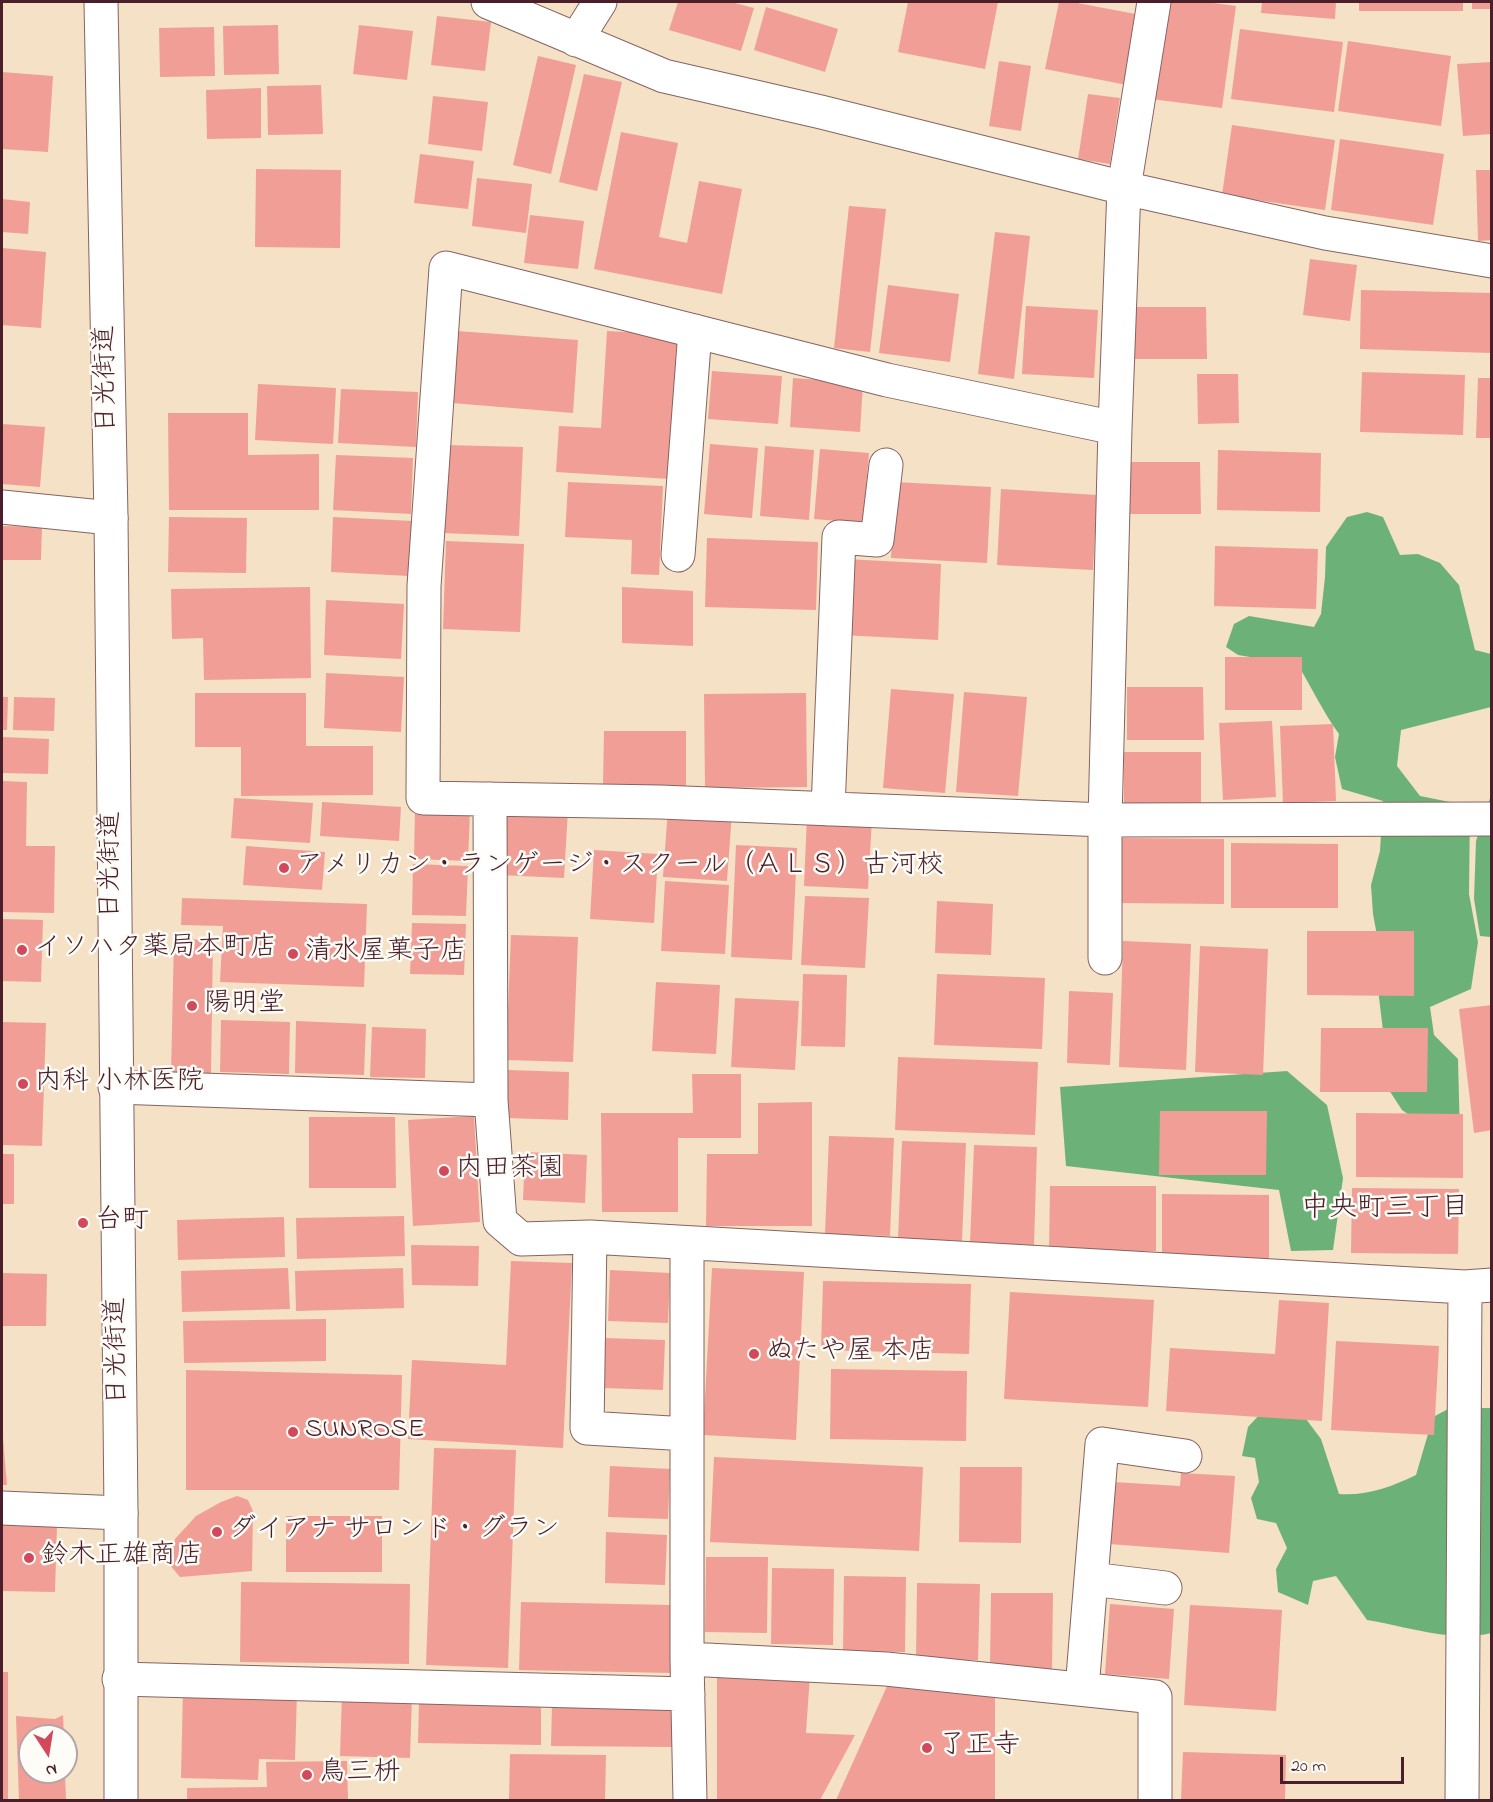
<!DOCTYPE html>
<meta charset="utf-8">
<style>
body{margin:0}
#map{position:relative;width:1493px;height:1802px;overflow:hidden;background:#f4e1c6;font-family:"Indie Flower",sans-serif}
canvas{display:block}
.frame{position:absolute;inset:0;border:3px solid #4a1f2b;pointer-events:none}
.north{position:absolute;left:18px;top:1724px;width:60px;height:60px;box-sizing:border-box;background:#fdfcf7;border:2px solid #b5a4a5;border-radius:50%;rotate:168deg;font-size:16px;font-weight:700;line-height:24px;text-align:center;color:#4a1f2b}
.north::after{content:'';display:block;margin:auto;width:21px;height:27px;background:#d1495b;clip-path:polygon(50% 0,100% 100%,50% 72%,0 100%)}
.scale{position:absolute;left:1280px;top:1757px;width:124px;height:27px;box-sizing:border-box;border:3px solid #4a1f2b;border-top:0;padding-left:8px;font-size:18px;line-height:21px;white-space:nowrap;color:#4a1f2b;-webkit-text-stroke:4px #fdfcf7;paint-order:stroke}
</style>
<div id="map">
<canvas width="1493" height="1802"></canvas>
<div class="frame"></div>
<div class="north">N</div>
<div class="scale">20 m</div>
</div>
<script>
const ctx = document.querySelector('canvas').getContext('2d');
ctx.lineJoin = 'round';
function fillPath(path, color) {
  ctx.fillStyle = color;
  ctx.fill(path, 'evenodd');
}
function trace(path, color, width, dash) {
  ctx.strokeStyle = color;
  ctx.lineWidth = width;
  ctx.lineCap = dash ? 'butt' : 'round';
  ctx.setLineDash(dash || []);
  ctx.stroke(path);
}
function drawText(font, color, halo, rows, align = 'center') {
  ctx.font = font + ' "Indie Flower","Klee One",sans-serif';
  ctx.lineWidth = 5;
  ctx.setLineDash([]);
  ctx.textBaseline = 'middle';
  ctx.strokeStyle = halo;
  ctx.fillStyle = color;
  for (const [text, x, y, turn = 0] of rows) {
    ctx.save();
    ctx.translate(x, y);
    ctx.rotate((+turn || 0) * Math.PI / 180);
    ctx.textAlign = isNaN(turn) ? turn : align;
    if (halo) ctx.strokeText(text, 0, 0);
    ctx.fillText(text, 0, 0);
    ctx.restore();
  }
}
fillPath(new Path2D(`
 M 1367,512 L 1383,517 L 1400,555 L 1418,554 L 1440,563 L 1459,585 L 1475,650 L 1491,654 L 1491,707 L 1401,730 L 1397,766 L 1420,796 L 1470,806 L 1469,894 L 1478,942 L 1471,989 L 1430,1007 L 1434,1035 L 1458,1059 L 1460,1138 L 1428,1128 L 1402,1110 L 1387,1087 L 1384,1039 L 1378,989 L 1379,946 L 1373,914 L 1371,885 L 1380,851 L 1383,801 L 1342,789 L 1335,757 L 1339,734 C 1323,712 1312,688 1298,665 L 1238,655 L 1226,647 L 1234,624 L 1249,616 L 1314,627 L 1321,614 L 1325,577 L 1326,547 L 1347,517 Z
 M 1491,795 L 1491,937 L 1480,936 L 1474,899 L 1476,841 Z
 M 1287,1071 L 1327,1105 L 1343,1178 L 1333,1250 L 1291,1251 L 1279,1190 L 1066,1166 L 1060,1087 Z
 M 1450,1408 L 1491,1408 L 1491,1633 C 1452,1643 1406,1626 1367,1620 L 1336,1576 L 1313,1581 L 1308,1605 L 1278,1592 L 1276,1569 L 1287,1548 L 1276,1523 L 1257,1519 L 1251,1498 L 1259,1482 L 1255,1458 L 1242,1456 L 1248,1427 L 1262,1412 L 1306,1419 L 1321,1439 L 1339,1494 C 1367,1496 1391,1487 1416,1475 L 1433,1417 Z`), '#6cb278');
fillPath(new Path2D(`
 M 678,2 L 731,2 L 754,8 L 741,51 L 669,30 Z
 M 908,2 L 998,2 L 985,69 L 898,52 Z
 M 1059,2 L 1072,2 L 1146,16 L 1132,86 L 1045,69 Z
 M 1165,2 L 1206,2 L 1236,6 L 1222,108 L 1151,99 Z
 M 1262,2 L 1336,2 L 1335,19 L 1261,13 Z
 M 1359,2 L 1463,2 L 1463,11 L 1359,11 Z
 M 1472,2 L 1492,2 L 1492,9 L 1472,9 Z
 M 766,7 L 838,29 L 825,72 L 754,50 Z
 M 437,16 L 491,22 L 485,71 L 431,65 Z
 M 278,25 L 279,74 L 224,75 L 223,26 Z
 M 359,25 L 413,31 L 407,80 L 353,74 Z
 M 214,27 L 215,76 L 160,77 L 159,28 Z
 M 1240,29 L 1343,42 L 1334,112 L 1231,99 Z
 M 1348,41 L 1451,56 L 1441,126 L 1338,111 Z
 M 538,56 L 576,65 L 551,174 L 513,165 Z
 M 999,61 L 1031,66 L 1021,131 L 989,126 Z
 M 1492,62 L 1492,134 L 1463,136 L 1457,64 Z
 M 2,72 L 53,76 L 48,152 L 2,149 Z
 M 584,74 L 622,82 L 597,191 L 559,182 Z
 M 321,85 L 323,134 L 268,135 L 267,86 Z
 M 261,88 L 261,138 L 207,139 L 206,90 Z
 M 1088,94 L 1120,98 L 1110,164 L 1078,159 Z
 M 433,96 L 488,102 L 482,151 L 428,144 Z
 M 1232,125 L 1335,140 L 1325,210 L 1222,195 Z
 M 621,132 L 678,143 L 659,237 L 687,243 L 699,181 L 742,189 L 722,294 L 594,269 Z
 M 1340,139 L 1444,154 L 1433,225 L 1331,210 Z
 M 420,154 L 474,161 L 468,209 L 414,203 Z
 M 256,169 L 341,170 L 340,248 L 255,247 Z
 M 1476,170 L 1492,170 L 1492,240 L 1478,241 Z
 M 477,178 L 532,184 L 526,233 L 472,226 Z
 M 2,199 L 30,202 L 28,234 L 2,232 Z
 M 849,206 L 886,209 L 870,352 L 834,348 Z
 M 530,215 L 584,221 L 578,269 L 524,263 Z
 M 995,232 L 1030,236 L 1014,379 L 978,374 Z
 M 2,248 L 46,252 L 41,328 L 2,325 Z
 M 1310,259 L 1357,265 L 1350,321 L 1303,315 Z
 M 888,285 L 959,294 L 950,362 L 879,353 Z
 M 1361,290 L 1492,293 L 1492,353 L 1360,349 Z
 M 1026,306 L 1098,310 L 1094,378 L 1022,374 Z
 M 1130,307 L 1206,307 L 1207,359 L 1130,359 Z
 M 457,331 L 578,340 L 573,413 L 452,403 Z
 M 607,331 L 679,335 L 670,479 L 556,472 L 559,426 L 601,428 Z
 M 712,371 L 782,376 L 778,424 L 708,419 Z
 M 1362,372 L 1465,375 L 1463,435 L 1360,432 Z
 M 1197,374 L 1238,374 L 1239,423 L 1198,424 Z
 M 793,378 L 863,383 L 860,432 L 790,427 Z
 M 1478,378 L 1492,378 L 1492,438 L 1476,438 Z
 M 258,384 L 336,388 L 333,444 L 255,440 Z
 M 341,389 L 418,392 L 416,447 L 338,443 Z
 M 168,413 L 248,413 L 248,455 L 319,454 L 319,510 L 169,510 Z
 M 2,424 L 45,427 L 40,487 L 2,484 Z
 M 710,444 L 758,448 L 752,518 L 704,514 Z
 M 445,445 L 523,447 L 519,536 L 442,533 Z
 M 765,446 L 814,450 L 809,520 L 760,516 Z
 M 820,449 L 869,453 L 863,523 L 814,519 Z
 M 1218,450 L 1321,453 L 1320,512 L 1217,510 Z
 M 336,455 L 413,458 L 411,514 L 333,510 Z
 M 1124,462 L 1200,462 L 1201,514 L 1124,514 Z
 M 568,482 L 663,486 L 659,575 L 631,574 L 632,540 L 565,537 Z
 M 895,482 L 991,487 L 987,563 L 891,558 Z
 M 1001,489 L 1097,495 L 1093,570 L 997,565 Z
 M 169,517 L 247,518 L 246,573 L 168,572 Z
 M 333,517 L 412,521 L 409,576 L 331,572 Z
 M 2,526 L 42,527 L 41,560 L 2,560 Z
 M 707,538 L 818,542 L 816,610 L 705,607 Z
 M 446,541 L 524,544 L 520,632 L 443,629 Z
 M 1215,546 L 1318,549 L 1316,609 L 1214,606 Z
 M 845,559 L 941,564 L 938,640 L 842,635 Z
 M 310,587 L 311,678 L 204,680 L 203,638 L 172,639 L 171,589 Z
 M 622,587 L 693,591 L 693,646 L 622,643 Z
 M 326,600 L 404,604 L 401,659 L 324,655 Z
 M 1225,657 L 1302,657 L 1302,710 L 1225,710 Z
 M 326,673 L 404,677 L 401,732 L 324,728 Z
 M 1127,687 L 1203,687 L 1204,740 L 1127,740 Z
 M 891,689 L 954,694 L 945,793 L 883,788 Z
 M 964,692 L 1027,697 L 1018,796 L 956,792 Z
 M 195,693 L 306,693 L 306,746 L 373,746 L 373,795 L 241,796 L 241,747 L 195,747 Z
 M 806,693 L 807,787 L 705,788 L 704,694 Z
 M 2,697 L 8,697 L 7,730 L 2,730 Z
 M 14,697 L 55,698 L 54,731 L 13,730 Z
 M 1272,721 L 1276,797 L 1223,800 L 1219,723 Z
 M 1333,724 L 1336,801 L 1283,803 L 1280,726 Z
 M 604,731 L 686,731 L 686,786 L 603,786 Z
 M 2,737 L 49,739 L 48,774 L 2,773 Z
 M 1124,752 L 1201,752 L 1201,804 L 1124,804 Z
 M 2,781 L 27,782 L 26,846 L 55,846 L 54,913 L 2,912 Z
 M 234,798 L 313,803 L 310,843 L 231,838 Z
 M 322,802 L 401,807 L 399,841 L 320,836 Z
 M 504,806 L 568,809 L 564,878 L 500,875 Z
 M 415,808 L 470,810 L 468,861 L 414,859 Z
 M 668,808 L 732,812 L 727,881 L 663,877 Z
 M 807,816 L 872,819 L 868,889 L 804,886 Z
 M 1117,838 L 1224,839 L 1224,904 L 1117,903 Z
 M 1231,843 L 1338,844 L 1338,908 L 1231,908 Z
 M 736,845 L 797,848 L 792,960 L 731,957 Z
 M 246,846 L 325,852 L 322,890 L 243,885 Z
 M 594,850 L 658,854 L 654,923 L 590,919 Z
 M 413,864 L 468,866 L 466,916 L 412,915 Z
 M 665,881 L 729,885 L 725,954 L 661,951 Z
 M 805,896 L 869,898 L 865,968 L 801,965 Z
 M 182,898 L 367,904 L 364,987 L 220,982 L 223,926 L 181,925 Z
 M 937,901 L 993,904 L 991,955 L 935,953 Z
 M 2,919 L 43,920 L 41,982 L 2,981 Z
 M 412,923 L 466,924 L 464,975 L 410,974 Z
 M 1307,931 L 1414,931 L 1414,996 L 1307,995 Z
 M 511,935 L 578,937 L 573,1062 L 506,1060 Z
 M 174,939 L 213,940 L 211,1073 L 171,1073 Z
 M 1123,941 L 1191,944 L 1186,1070 L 1119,1067 Z
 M 1200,946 L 1268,949 L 1263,1075 L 1195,1072 Z
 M 803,974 L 847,975 L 845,1047 L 801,1046 Z
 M 937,974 L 1045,978 L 1042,1049 L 934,1045 Z
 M 656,982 L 720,985 L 716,1054 L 652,1051 Z
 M 1069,991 L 1113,993 L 1110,1065 L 1067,1063 Z
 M 735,998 L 799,1001 L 795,1070 L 731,1067 Z
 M 1492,1005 L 1492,1130 L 1474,1133 L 1459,1009 Z
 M 221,1020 L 290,1022 L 289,1074 L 220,1072 Z
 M 296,1021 L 366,1024 L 364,1075 L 295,1073 Z
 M 2,1022 L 46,1023 L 42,1146 L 2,1145 Z
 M 372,1027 L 426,1029 L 425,1078 L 370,1077 Z
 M 1321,1028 L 1428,1028 L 1427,1092 L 1320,1092 Z
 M 898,1057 L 1038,1062 L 1035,1135 L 895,1130 Z
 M 508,1070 L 569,1072 L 568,1120 L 506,1118 Z
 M 692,1074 L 741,1074 L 741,1138 L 678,1138 L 678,1212 L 602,1212 L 601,1113 L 693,1113 Z
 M 812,1102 L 812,1226 L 706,1226 L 707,1154 L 758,1154 L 758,1103 Z
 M 1160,1111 L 1267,1111 L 1266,1175 L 1159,1175 Z
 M 1356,1113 L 1463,1114 L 1463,1178 L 1356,1177 Z
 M 474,1116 L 480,1222 L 413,1226 L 408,1120 Z
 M 309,1117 L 395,1117 L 396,1188 L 309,1188 Z
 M 829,1136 L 894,1138 L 890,1236 L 825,1234 Z
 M 902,1141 L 966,1143 L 962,1241 L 898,1239 Z
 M 974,1145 L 1037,1147 L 1034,1245 L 970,1243 Z
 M 525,1152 L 587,1155 L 585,1203 L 523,1200 Z
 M 2,1154 L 14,1154 L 14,1204 L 2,1204 Z
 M 1050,1186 L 1156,1186 L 1156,1251 L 1049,1251 Z
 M 1352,1188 L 1459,1189 L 1458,1254 L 1351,1253 Z
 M 1162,1194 L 1269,1195 L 1269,1259 L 1162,1259 Z
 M 404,1216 L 405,1256 L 297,1259 L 296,1218 Z
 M 284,1217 L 285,1257 L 178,1260 L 177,1220 Z
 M 411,1245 L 479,1246 L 478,1286 L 412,1285 Z
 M 511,1261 L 572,1263 L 563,1448 L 408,1439 L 412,1360 L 506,1365 Z
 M 288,1268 L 290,1309 L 182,1312 L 181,1271 Z
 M 403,1268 L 404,1308 L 296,1311 L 295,1271 Z
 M 712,1268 L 804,1272 L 796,1440 L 703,1435 Z
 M 610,1270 L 670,1273 L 668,1323 L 608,1321 Z
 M 2,1273 L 47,1274 L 46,1326 L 2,1326 Z
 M 823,1281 L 971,1284 L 969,1354 L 821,1350 Z
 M 1010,1292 L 1154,1300 L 1148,1407 L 1004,1399 Z
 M 1279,1300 L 1329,1303 L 1322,1421 L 1166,1411 L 1170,1348 L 1275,1354 Z
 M 326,1319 L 326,1361 L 184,1363 L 183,1321 Z
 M 605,1338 L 665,1340 L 663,1390 L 603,1388 Z
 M 1336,1341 L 1439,1346 L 1434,1435 L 1331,1430 Z
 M 831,1369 L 967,1371 L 966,1441 L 830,1439 Z
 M 186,1370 L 402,1375 L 399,1490 L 186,1490 Z
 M 2,1438 L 3,1438 L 7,1485 L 2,1485 Z
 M 434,1448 L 516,1450 L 508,1668 L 426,1665 Z
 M 714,1457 L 923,1467 L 919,1551 L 710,1542 Z
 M 610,1466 L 670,1469 L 668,1519 L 608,1517 Z
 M 960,1467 L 1022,1467 L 1021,1543 L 959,1542 Z
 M 1181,1473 L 1235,1476 L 1229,1553 L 1109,1544 L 1113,1482 L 1180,1486 Z
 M 237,1496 L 248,1500 L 253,1511 L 252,1571 L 180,1577 L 169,1564 L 175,1539 L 196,1516 L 221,1502 Z
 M 286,1516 L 382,1516 L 382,1572 L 286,1572 Z
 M 2,1523 L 57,1525 L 55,1592 L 2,1591 Z
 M 606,1532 L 667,1535 L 665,1585 L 605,1583 Z
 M 706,1557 L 768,1557 L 767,1633 L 705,1632 Z
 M 772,1568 L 834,1569 L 833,1645 L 771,1644 Z
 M 844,1576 L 906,1577 L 905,1652 L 843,1651 Z
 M 241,1582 L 410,1584 L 409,1664 L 240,1662 Z
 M 917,1583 L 980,1584 L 978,1660 L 916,1659 Z
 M 991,1593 L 1053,1593 L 1052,1669 L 990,1668 Z
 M 521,1602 L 672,1605 L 671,1673 L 519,1670 Z
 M 1110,1604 L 1174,1609 L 1169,1679 L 1105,1674 Z
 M 1190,1605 L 1282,1610 L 1276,1711 L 1184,1705 Z
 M 2,1672 L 8,1672 L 8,1800 L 2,1800 Z
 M 717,1672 L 810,1674 L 806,1733 L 855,1735 L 820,1800 L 717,1800 Z
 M 888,1684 L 995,1695 L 995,1800 L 836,1800 Z
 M 183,1688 L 297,1691 L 295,1760 L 259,1759 L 258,1780 L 181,1778 Z
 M 342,1693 L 412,1695 L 410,1758 L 340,1756 Z
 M 419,1700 L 541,1701 L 541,1745 L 418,1743 Z
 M 552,1702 L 675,1703 L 674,1747 L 551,1746 Z
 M 63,1715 L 64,1736 L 30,1736 L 30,1772 L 65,1772 L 66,1800 L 19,1800 L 16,1716 L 55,1719 Z
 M 1183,1752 L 1286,1755 L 1285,1800 L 1181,1800 Z
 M 510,1754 L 606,1755 L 605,1800 L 509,1800 Z
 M 347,1761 L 348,1800 L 187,1800 L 187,1788 L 267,1787 L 266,1762 Z`), '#f19e96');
const minor = new Path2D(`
 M 488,2 L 664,76 L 821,112 L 1124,188 L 1325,233 L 1492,261
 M 576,40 L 600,2
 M 1115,428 L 887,380 L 446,268 L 424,586 L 423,798 L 660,802 L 1105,820 L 1492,819
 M 2,507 L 111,518
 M 678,555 L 695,331
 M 490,799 L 491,1100 L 500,1221 L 521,1239 L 590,1237 L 1465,1287 L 1492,1285
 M 828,809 L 839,537 L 877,540 L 886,465
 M 1105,958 L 1105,820 L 1115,428 L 1124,188 L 1154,2
 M 115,1087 L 491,1100
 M 590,1237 L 587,1428 L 687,1434
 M 687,1244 L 687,1659 L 690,1800
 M 2,1508 L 121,1513
 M 1091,1579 L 1165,1588
 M 687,1659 L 886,1669 L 1155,1697 L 1155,1800
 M 119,1679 L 688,1694
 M 1082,1689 L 1102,1444 L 1185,1456
 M 1462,1800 L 1465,1287`);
const major = new Path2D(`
 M 101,2 L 111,518 L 121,1513 L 121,1800`);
trace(minor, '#866361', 35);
trace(major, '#866361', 35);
trace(minor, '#fff', 33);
trace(major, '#fff', 33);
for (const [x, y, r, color] of [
 [284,868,6,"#d1495b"],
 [22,950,6,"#d1495b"],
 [293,954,6,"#d1495b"],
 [192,1006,6,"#d1495b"],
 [23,1084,6,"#d1495b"],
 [444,1171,6,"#d1495b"],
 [83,1223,6,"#d1495b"],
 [754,1354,6,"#d1495b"],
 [293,1432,6,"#d1495b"],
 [217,1532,6,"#d1495b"],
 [29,1558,6,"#d1495b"],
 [927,1748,6,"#d1495b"],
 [307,1775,6,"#d1495b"]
]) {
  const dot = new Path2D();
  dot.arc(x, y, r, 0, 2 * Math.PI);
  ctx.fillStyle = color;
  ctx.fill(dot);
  trace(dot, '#fdfcf7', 2);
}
drawText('27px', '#4a1f2b', '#fdfcf7', [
 ["日光街道",108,379,-91],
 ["日光街道",113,865,-90],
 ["日光街道",119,1351,-91]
]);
drawText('27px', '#4a1f2b', '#fdfcf7', [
 ["アメリカン・ランゲージ・スクール（ＡＬＳ）古河校",296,868],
 ["イソハタ薬局本町店",34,950],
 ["清水屋菓子店",305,954],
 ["陽明堂",204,1006],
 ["内科 小林医院",35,1084],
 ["内田茶園",456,1171],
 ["台町",95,1223],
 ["ぬたや屋 本店",766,1354],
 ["SUNROSE",305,1432],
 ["ダイアナ サロンド・グラン",229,1532],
 ["鈴木正雄商店",41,1558],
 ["了正寺",939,1748],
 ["鳥三枡",319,1775]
], 'left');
drawText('28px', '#4a1f2b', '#fdfcf7', [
 ["中央町三丁目",1385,1210]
]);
</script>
